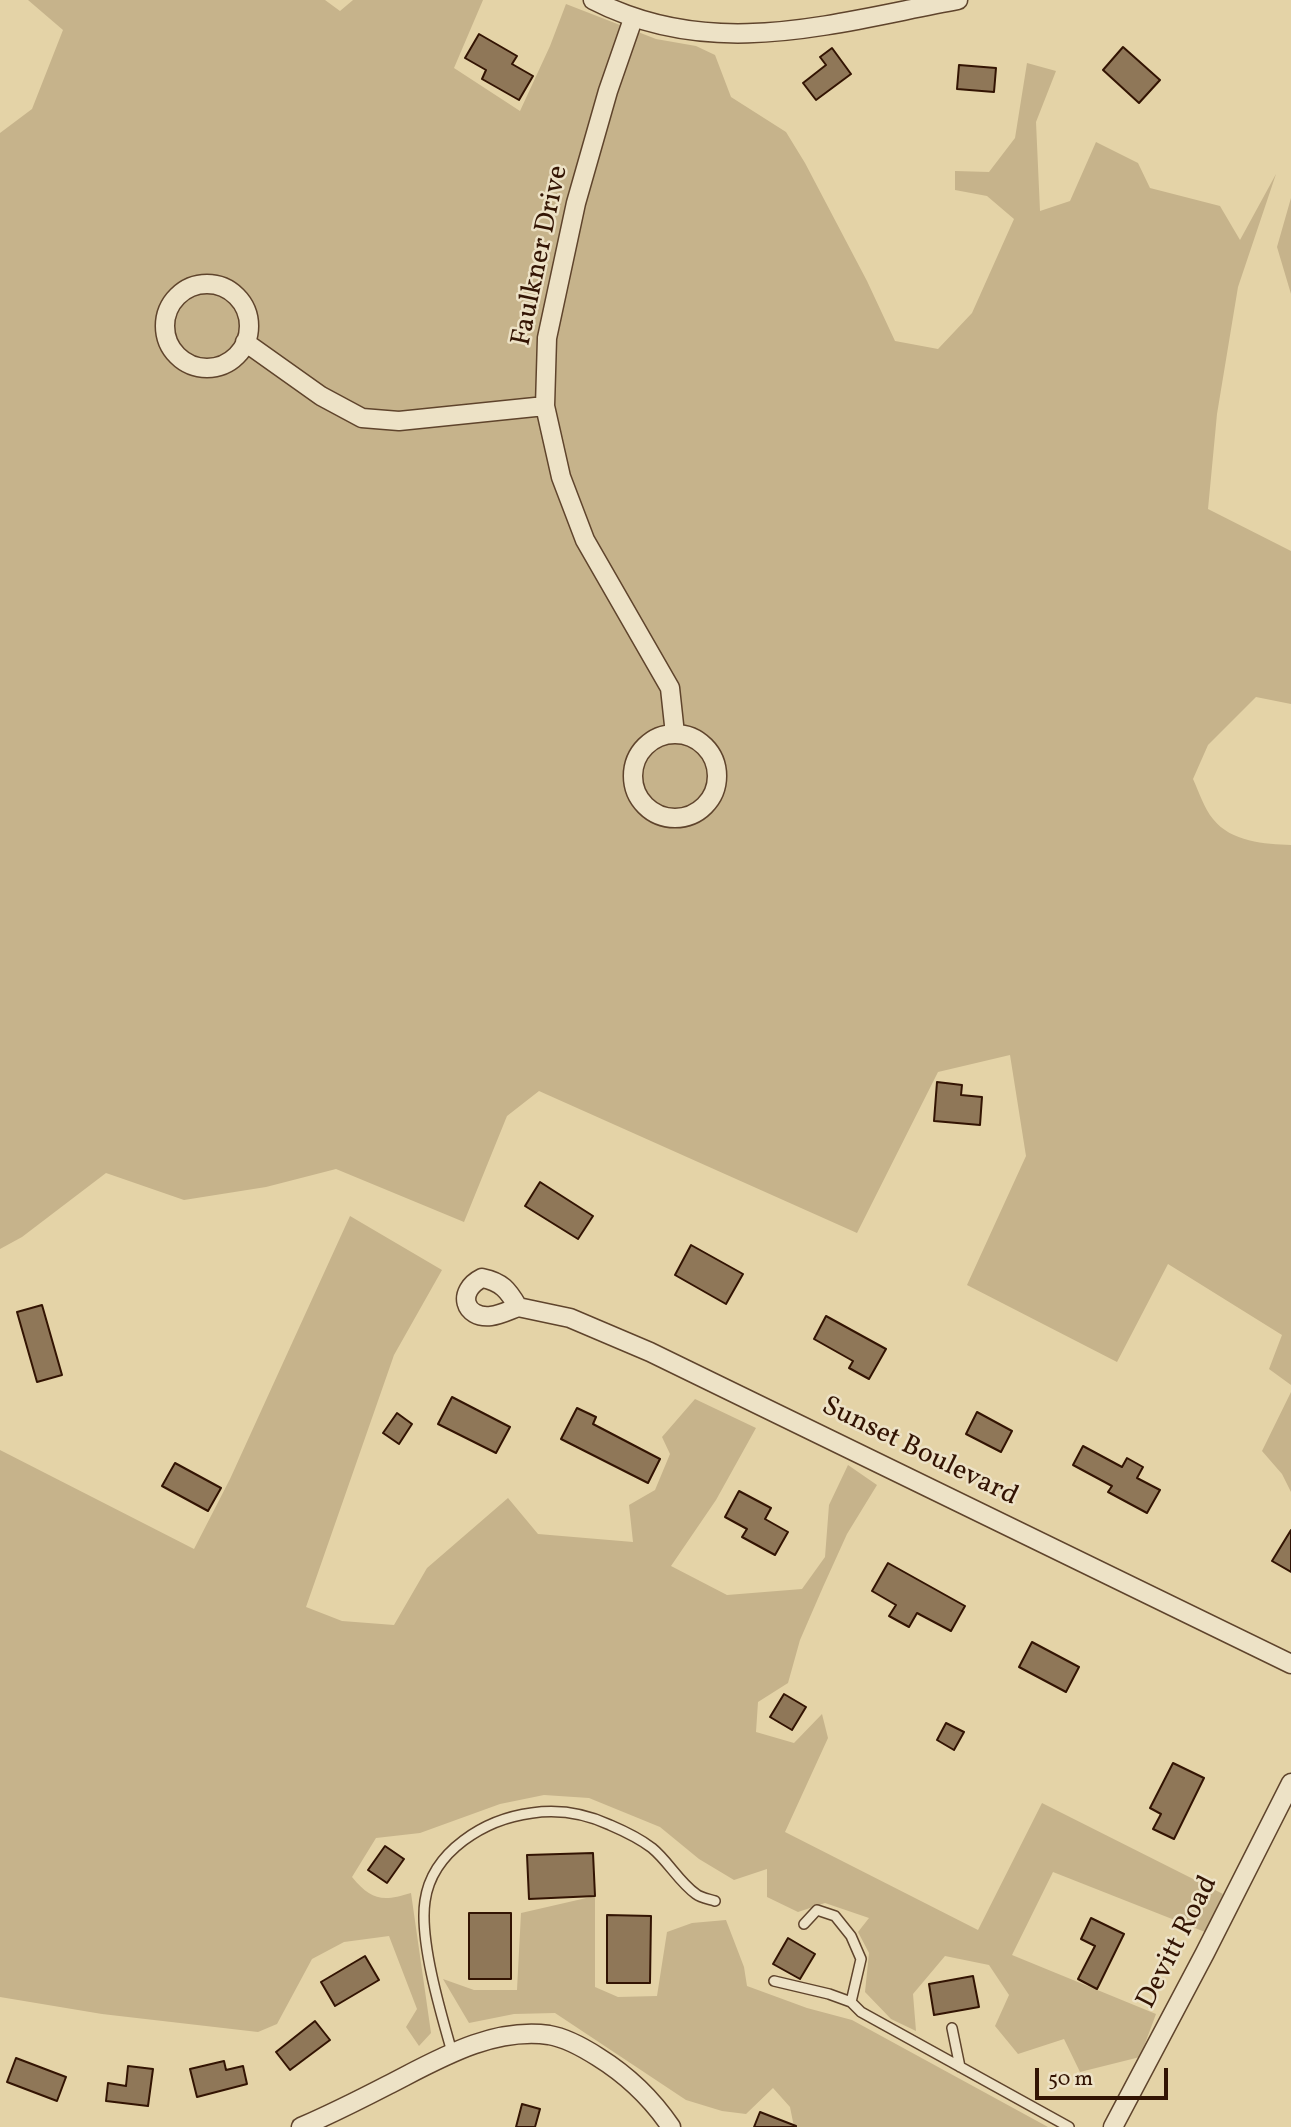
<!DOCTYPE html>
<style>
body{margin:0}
#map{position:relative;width:1291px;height:2127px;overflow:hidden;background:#e4d3a7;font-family:Vollkorn,serif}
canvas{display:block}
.scale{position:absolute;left:1035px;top:2068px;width:133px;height:32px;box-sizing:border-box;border:4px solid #331403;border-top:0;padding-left:9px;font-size:21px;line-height:24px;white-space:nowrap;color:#331403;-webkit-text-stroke:5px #ede2c6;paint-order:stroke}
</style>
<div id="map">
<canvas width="1291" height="2127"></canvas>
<div class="scale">50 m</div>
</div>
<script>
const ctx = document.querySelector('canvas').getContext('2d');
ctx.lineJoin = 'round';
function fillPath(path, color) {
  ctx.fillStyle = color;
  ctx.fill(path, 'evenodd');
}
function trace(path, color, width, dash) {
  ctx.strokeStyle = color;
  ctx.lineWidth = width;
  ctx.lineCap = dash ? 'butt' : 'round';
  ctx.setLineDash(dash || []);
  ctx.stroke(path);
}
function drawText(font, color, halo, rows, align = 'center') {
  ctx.font = font + ' Vollkorn,serif';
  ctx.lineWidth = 5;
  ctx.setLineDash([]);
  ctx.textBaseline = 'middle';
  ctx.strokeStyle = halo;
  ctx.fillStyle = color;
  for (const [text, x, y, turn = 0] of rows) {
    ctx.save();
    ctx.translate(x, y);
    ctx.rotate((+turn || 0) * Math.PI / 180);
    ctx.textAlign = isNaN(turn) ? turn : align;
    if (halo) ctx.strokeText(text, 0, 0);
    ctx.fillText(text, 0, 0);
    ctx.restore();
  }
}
fillPath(new Path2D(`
 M 28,0 L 325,0 L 340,11 L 353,0 L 483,0 L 454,68 L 520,111 L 550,46 L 566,4 L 656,39 L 696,46 L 715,55 L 731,97 L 786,132 L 805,163 L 867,281 L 895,341 L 938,349 L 972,313 L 1014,219 L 987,196 L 955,190 L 955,171 L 989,172 L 1015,138 L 1027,63 L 1056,71 L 1036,122 L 1040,211 L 1070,201 L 1096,142 L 1138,163 L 1150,188 L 1220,206 L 1240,240 L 1276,174 L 1238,287 L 1217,414 L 1208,509 L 1291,551 L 1291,704 L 1256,697 L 1208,745 L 1193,779 C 1199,792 1204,808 1213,819 C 1231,842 1265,844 1291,845 L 1291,1385 L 1269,1369 L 1282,1335 L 1168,1264 L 1117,1362 L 967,1285 L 1026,1156 L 1010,1055 L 938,1072 L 857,1233 L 539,1091 L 507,1116 L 464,1222 L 336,1169 L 266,1187 L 184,1200 L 106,1173 L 22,1237 L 0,1249 L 0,133 L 32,109 L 63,30 Z
 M 1291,198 L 1291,294 L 1277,247 Z
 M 350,1216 L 442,1270 L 394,1355 L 306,1607 L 342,1621 L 394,1625 L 427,1568 L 508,1498 L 538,1534 L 633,1542 L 629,1505 L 655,1490 L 670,1454 L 662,1437 L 695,1399 L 756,1428 L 716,1500 L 671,1566 L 727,1595 L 802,1589 L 825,1557 L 829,1505 L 848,1465 L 877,1485 L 847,1534 L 823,1587 L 800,1640 L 788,1683 L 758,1702 L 756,1732 L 794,1743 L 822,1714 L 828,1738 L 785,1832 L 978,1930 L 1042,1803 L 1223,1894 L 1205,1932 L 1053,1872 L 1012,1955 L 1156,2014 L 1140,2057 L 1080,2072 L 1064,2039 L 1018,2054 L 995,2026 L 1009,1995 L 989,1965 L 945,1956 L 913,1994 L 916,2031 L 891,2019 L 865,1992 L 869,1953 L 858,1932 L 869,1918 L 825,1903 L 798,1912 L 767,1897 L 767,1869 L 734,1880 L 699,1859 L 660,1827 L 589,1798 L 544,1795 L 500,1804 L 420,1833 L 376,1838 L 352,1877 C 371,1900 382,1902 411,1893 L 431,2033 L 419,2046 L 406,2027 L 417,2009 L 389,1936 L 344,1942 L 312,1959 L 277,2024 L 258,2032 L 102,2014 L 0,1997 L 0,1450 L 194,1549 L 230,1479 Z
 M 1291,1392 L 1291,1492 L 1282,1474 L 1262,1451 Z
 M 595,1896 L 595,1987 L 618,1997 L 657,1996 L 667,1932 L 692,1923 L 726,1920 L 744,1967 L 747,1986 L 807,2008 L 852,2020 L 1048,2127 L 794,2127 L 790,2107 L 773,2088 L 746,2114 L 722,2111 L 686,2100 L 555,2013 L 514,2014 L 469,2023 L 443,1979 L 474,1990 L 517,1990 L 521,1913 Z`), '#c6b38b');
const building = new Path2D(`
 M 479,34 L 517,56 L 512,64 L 533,76 L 519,100 L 482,79 L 486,70 L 465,58 Z
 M 1123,47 L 1160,80 L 1139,103 L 1103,70 Z
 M 832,48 L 851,74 L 816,100 L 803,83 L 826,65 L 820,57 Z
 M 959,65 L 996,68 L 994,92 L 957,89 Z
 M 937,1082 L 962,1085 L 961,1095 L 982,1097 L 980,1125 L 934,1121 Z
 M 540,1182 L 593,1216 L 578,1239 L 525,1206 Z
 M 691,1245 L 743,1274 L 726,1304 L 675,1275 Z
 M 42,1305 L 62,1375 L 37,1382 L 17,1312 Z
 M 826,1316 L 886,1349 L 869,1379 L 849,1368 L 853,1361 L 814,1339 Z
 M 452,1397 L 510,1427 L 496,1453 L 438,1424 Z
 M 577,1408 L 596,1417 L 593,1424 L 660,1459 L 648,1483 L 561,1439 Z
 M 977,1412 L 1012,1431 L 1001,1452 L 966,1434 Z
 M 397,1413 L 412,1424 L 399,1444 L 383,1433 Z
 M 1083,1446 L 1122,1467 L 1127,1458 L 1143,1467 L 1137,1478 L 1160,1490 L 1147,1513 L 1108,1492 L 1112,1486 L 1073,1465 Z
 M 175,1463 L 221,1488 L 208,1511 L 162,1486 Z
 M 739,1491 L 771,1508 L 765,1519 L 788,1532 L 775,1555 L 742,1537 L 747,1529 L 725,1517 Z
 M 1291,1530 L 1291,1572 L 1272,1561 Z
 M 888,1563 L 965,1606 L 951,1631 L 917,1613 L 909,1627 L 889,1616 L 896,1605 L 872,1591 Z
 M 1032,1642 L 1079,1667 L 1066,1692 L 1019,1667 Z
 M 784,1694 L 806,1707 L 792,1730 L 770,1717 Z
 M 946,1723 L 964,1732 L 954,1750 L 937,1740 Z
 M 1173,1763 L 1204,1778 L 1174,1839 L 1153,1829 L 1161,1814 L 1150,1808 Z
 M 385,1846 L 404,1859 L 387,1883 L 368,1870 Z
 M 593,1853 L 595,1896 L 529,1899 L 527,1855 Z
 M 469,1913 L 511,1913 L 511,1979 L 469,1979 Z
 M 607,1915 L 651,1916 L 650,1983 L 607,1983 Z
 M 1091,1918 L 1124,1934 L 1097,1989 L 1078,1979 L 1095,1946 L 1081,1939 Z
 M 788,1938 L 815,1954 L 800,1979 L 773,1964 Z
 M 365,1956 L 379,1980 L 335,2006 L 321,1982 Z
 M 973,1976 L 979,2007 L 934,2015 L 929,1984 Z
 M 315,2021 L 330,2040 L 290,2070 L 276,2052 Z
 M 16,2058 L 66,2077 L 57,2101 L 7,2082 Z
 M 224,2061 L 226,2070 L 243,2066 L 247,2084 L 197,2097 L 190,2069 Z
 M 128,2066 L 153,2069 L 148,2106 L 106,2101 L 108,2083 L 126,2086 Z
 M 522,2104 L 540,2109 L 535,2127 L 516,2127 Z
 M 760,2112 L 796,2126 L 796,2127 L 754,2127 Z`);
fillPath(building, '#8f7758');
trace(building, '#331403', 2);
const service = new Path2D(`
 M 804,1924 L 817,1910 L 835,1916 L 851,1936 L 861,1959 L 851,2002 L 861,2012 L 1069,2127
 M 774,1981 L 829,1994 L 851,2002
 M 952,2028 L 960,2067
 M 452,2052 C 441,2014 419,1940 425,1901 C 432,1851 485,1819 532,1813 C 559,1809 586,1814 610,1825 C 624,1831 639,1838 652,1848 C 668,1861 679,1882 696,1894 C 701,1898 709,1899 715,1901`);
const minor = new Path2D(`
 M 593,0 C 713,62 833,23 958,0
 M 633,19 L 608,91 L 576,203 L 547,338 L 545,406 L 561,477 L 585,540 L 670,688 L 675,734
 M165 326a42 42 0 1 1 84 0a42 42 0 1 1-84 0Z
 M 245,342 L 321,396 L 362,418 L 399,421 L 545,406
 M633 776a42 42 0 1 1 84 0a42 42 0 1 1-84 0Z
 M 482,1278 C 502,1282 508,1290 518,1307 C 510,1310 500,1315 491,1316 C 464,1319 456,1291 482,1278 Z
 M 518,1307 L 570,1318 L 650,1352 L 1291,1664
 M 301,2127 C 331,2114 359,2100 388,2085 C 437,2060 491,2027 549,2035 C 567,2038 584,2048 598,2057 C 627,2075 652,2099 671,2127
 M 1113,2127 L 1205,1953 L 1291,1783`);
trace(service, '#5f442c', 12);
trace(minor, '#5f442c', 21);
trace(service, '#ede2c6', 9);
trace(minor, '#ede2c6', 18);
drawText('28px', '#331403', '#ede2c6', [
 ["Faulkner Drive",542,256,-78],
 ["Sunset Boulevard",919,1453,26],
 ["Devitt Road",1179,1943,-63]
]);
</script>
